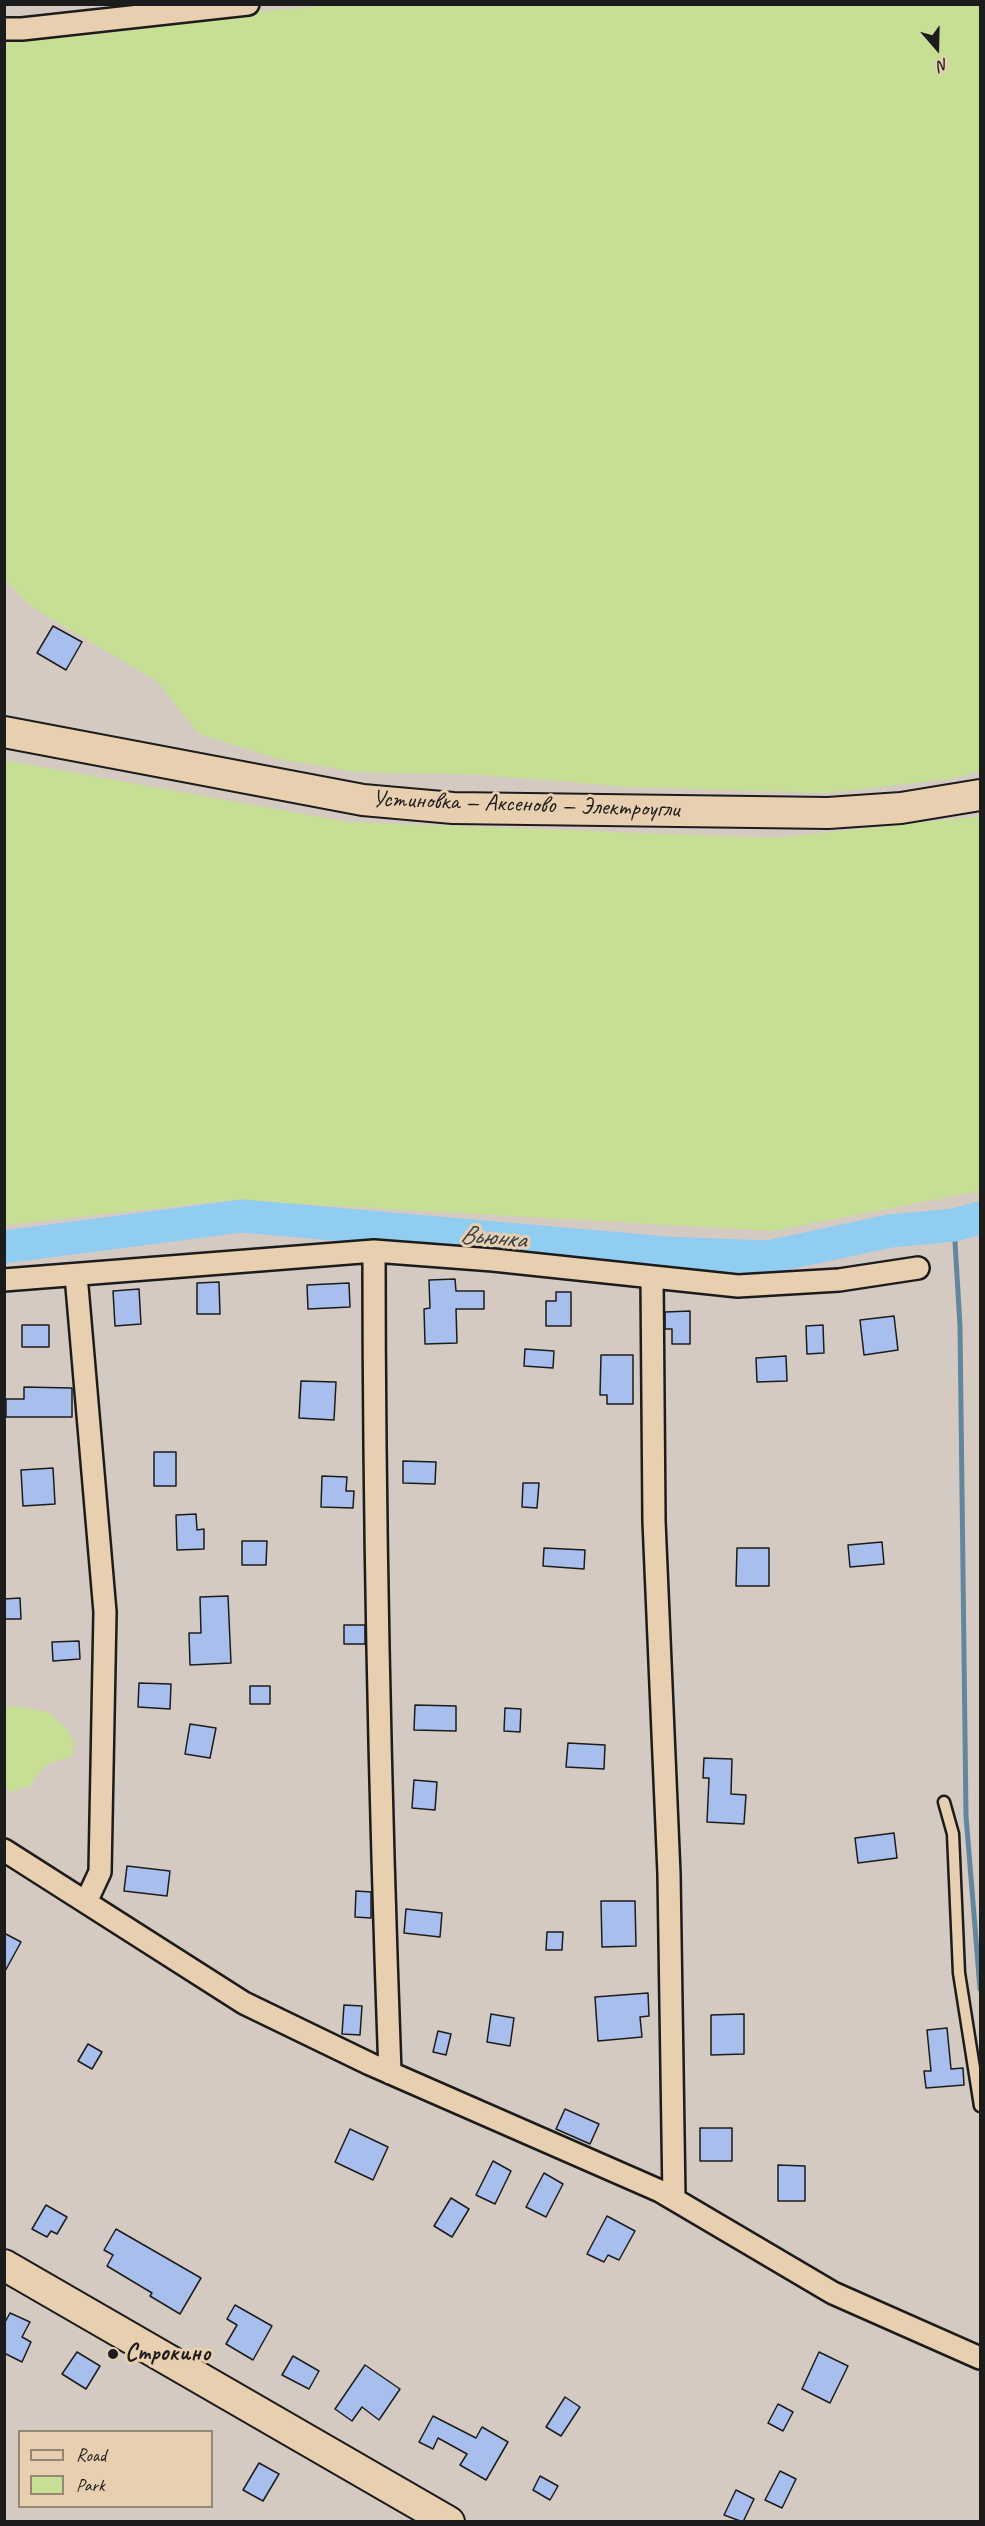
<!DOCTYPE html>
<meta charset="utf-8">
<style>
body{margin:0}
#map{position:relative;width:985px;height:2526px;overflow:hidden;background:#d5cac2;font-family:Caveat,sans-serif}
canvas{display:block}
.frame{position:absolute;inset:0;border:6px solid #1c1c1c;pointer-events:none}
.legend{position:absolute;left:18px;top:2430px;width:195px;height:78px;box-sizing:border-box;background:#e8cfb0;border:2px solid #968775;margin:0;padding:8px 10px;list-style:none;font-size:18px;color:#1c1c1c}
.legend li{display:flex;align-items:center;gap:12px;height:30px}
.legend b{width:30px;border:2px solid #968775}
.north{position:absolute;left:907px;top:18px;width:60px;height:60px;-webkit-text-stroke:4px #e8cfb0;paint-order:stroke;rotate:160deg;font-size:16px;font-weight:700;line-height:24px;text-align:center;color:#1c1c1c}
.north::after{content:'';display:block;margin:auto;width:21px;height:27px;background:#1c1c1c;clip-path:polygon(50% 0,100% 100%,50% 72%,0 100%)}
</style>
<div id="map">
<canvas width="985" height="2526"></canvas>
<div class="frame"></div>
<ul class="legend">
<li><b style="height:8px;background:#e8cfb0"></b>Road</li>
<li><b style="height:16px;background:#c6df95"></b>Park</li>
</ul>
<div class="north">N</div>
</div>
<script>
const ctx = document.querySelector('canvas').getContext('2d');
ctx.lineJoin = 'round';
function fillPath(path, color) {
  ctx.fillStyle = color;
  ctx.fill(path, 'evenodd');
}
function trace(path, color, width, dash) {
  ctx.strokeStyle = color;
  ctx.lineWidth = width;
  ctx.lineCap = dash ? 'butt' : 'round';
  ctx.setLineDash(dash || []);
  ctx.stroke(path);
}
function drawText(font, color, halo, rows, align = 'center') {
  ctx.font = font + ' Caveat,sans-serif';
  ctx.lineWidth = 6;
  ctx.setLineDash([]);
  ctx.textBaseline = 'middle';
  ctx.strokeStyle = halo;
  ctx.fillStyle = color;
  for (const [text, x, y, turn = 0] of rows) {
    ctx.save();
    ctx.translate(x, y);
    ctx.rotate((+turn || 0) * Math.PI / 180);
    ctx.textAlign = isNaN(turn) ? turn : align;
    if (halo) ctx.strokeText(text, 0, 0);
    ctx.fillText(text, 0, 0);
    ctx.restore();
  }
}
fillPath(new Path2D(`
 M 351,4 L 980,5 L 980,771 L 950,779 L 825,793 L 627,787 L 483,775 L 356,772 L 279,759 L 199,734 L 158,682 L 32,607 L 5,580 L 4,42 L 136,30 L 252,12 Z
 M 4,760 L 348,822 L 774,838 L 980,816 L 980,1191 L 773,1231 L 232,1200 L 5,1225 Z
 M 14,1706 L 48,1712 L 66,1728 L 74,1742 L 72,1756 C 50,1764 41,1763 31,1786 L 11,1792 L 5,1786 L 4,1708 Z`), '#c6df95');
trace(new Path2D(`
 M 954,1225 L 960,1326 L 966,1816 L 980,1989`), '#62869c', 5);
trace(new Path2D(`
 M 4,1247 L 242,1216 L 667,1253 L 769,1257 L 890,1231 L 954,1225 L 980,1218`), '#91ccf1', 33);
const building = new Path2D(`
 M 53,626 L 82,642 L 66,670 L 37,653 Z
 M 455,1279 L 456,1291 L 484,1291 L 484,1309 L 456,1309 L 457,1343 L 425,1344 L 424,1309 L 430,1308 L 429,1280 Z
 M 219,1282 L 220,1314 L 197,1314 L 197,1283 Z
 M 349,1283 L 350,1307 L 308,1309 L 307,1285 Z
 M 139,1289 L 141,1324 L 115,1326 L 113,1291 Z
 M 556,1292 L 571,1292 L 571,1326 L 546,1326 L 546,1301 L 556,1301 Z
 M 690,1311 L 690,1344 L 672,1344 L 672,1329 L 665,1329 L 665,1312 Z
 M 894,1316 L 898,1350 L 864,1355 L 860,1320 Z
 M 22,1325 L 49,1325 L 49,1347 L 22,1347 Z
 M 823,1325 L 824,1353 L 807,1354 L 806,1326 Z
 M 525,1349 L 554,1351 L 553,1368 L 524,1366 Z
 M 601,1355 L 633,1355 L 633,1404 L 607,1404 L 607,1395 L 600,1395 Z
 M 786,1356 L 787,1381 L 757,1382 L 756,1358 Z
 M 301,1381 L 336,1382 L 334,1420 L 299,1418 Z
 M 24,1387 L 72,1388 L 72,1417 L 6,1417 L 6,1399 L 24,1399 Z
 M 154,1452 L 176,1452 L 176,1486 L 154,1486 Z
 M 403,1461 L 436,1462 L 435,1484 L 403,1483 Z
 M 53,1468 L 55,1504 L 23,1506 L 21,1470 Z
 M 322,1476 L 347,1477 L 346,1491 L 354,1491 L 353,1508 L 321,1507 Z
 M 523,1483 L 539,1483 L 537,1508 L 522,1507 Z
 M 196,1514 L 197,1530 L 204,1529 L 204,1549 L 177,1550 L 176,1515 Z
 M 242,1541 L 267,1541 L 266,1565 L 242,1565 Z
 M 882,1542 L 884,1564 L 850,1567 L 848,1545 Z
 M 544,1548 L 585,1550 L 584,1569 L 543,1566 Z
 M 737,1548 L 769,1548 L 769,1586 L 736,1586 Z
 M 228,1596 L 231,1663 L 190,1665 L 189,1633 L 201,1633 L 200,1597 Z
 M 20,1598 L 21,1619 L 4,1619 L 4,1599 Z
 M 344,1625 L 365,1625 L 365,1644 L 344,1644 Z
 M 79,1641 L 80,1659 L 53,1661 L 52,1642 Z
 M 139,1683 L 171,1684 L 170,1709 L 138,1707 Z
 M 250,1686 L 270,1686 L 270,1704 L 250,1704 Z
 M 415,1705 L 456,1706 L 456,1731 L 414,1730 Z
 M 505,1708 L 521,1709 L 520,1732 L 504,1731 Z
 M 190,1724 L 216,1728 L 210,1758 L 185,1754 Z
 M 568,1743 L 605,1745 L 604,1769 L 566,1767 Z
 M 704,1758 L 732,1759 L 731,1794 L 746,1795 L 744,1824 L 707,1822 L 709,1778 L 703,1778 Z
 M 414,1780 L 437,1782 L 435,1810 L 412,1808 Z
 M 894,1833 L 897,1858 L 858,1863 L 855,1838 Z
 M 127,1866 L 170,1871 L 167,1896 L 124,1891 Z
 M 356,1891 L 371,1892 L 371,1918 L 355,1917 Z
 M 601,1901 L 635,1901 L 636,1946 L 602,1947 Z
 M 406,1909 L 442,1913 L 440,1937 L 404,1933 Z
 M 547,1932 L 563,1932 L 562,1950 L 546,1950 Z
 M 4,1933 L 21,1942 L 4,1973 Z
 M 648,1993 L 649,2016 L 640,2017 L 642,2037 L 598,2041 L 595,1997 Z
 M 344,2005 L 362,2006 L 360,2035 L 342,2034 Z
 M 491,2014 L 514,2018 L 510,2046 L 487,2042 Z
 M 744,2014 L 744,2054 L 711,2055 L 711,2015 Z
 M 947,2028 L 951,2069 L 963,2068 L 964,2085 L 926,2088 L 924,2071 L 931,2071 L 927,2030 Z
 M 438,2031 L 451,2034 L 446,2055 L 433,2052 Z
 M 88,2044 L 102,2052 L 92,2069 L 78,2061 Z
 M 565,2109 L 599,2124 L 590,2144 L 556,2129 Z
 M 700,2128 L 732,2128 L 732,2161 L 700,2161 Z
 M 350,2129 L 388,2147 L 373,2180 L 335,2162 Z
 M 493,2161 L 511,2171 L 495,2204 L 476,2195 Z
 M 778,2165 L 805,2166 L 805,2201 L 778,2201 Z
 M 544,2173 L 563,2184 L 546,2217 L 526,2207 Z
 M 451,2198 L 469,2209 L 452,2237 L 434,2226 Z
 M 46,2205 L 67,2217 L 57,2234 L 51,2231 L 47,2237 L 32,2229 Z
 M 607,2216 L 635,2231 L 619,2260 L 608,2255 L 604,2262 L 587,2254 Z
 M 116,2229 L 201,2278 L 180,2314 L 150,2296 L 152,2293 L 107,2266 L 113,2255 L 104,2250 Z
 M 235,2305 L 272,2326 L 253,2360 L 226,2344 L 237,2325 L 227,2319 Z
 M 10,2313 L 30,2322 L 22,2337 L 31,2342 L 22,2362 L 4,2353 L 4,2324 Z
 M 77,2352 L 100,2366 L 86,2389 L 62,2374 Z
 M 819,2352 L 848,2366 L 830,2403 L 802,2389 Z
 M 293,2356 L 319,2371 L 309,2389 L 282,2375 Z
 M 365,2365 L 400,2389 L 379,2420 L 362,2407 L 352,2421 L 335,2409 Z
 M 565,2397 L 580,2407 L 561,2436 L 546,2427 Z
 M 778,2404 L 793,2412 L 783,2431 L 768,2423 Z
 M 433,2416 L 476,2438 L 482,2427 L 508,2442 L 486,2480 L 460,2465 L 467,2454 L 438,2438 L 433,2449 L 419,2442 Z
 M 259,2463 L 279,2474 L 263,2501 L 243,2490 Z
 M 780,2471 L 796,2479 L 782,2508 L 765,2500 Z
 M 540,2476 L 558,2486 L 550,2500 L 533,2490 Z
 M 736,2490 L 754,2499 L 743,2522 L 724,2515 Z`);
fillPath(building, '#a8beec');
trace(building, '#1c1c1c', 1.5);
const lane = new Path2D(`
 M 944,1802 L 953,1834 L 959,1973 L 980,2106`);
const street = new Path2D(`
 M 4,29 L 22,29 L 248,4
 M 374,1251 C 374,1526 380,1799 390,2073
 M 76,1275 L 105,1612 L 100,1872 L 86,1902
 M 652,1277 L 654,1521 L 669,1874 L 674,2199
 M 4,1280 L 374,1251 L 493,1260 L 738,1286 L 839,1280 L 918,1268
 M 4,1850 L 244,2003 L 370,2064 L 660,2191 L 833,2293 L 980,2358`);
const secondary = new Path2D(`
 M 4,732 L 363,800 L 453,808 L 828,813 L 901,808 L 980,795
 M 4,2265 L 449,2522`);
trace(lane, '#1c1c1c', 15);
trace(street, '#1c1c1c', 26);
trace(secondary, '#1c1c1c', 34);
trace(lane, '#e8cfb0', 10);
trace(street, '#e8cfb0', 21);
trace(secondary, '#e8cfb0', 30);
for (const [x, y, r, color] of [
 [113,2354,6,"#1c1c1c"]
]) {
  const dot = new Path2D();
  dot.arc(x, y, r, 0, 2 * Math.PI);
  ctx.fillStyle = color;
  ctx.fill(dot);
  trace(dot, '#e8cfb0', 2);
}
drawText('24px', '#1c1c1c', '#e8cfb0', [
 ["Устиновка — Аксеново — Электроугли",526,805,2]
]);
drawText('bold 24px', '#1c1c1c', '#e8cfb0', [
 ["Строкино",125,2354]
], 'left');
drawText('italic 26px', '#333f47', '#e8cfb0', [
 ["Вьюнка",493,1238,5]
]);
</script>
